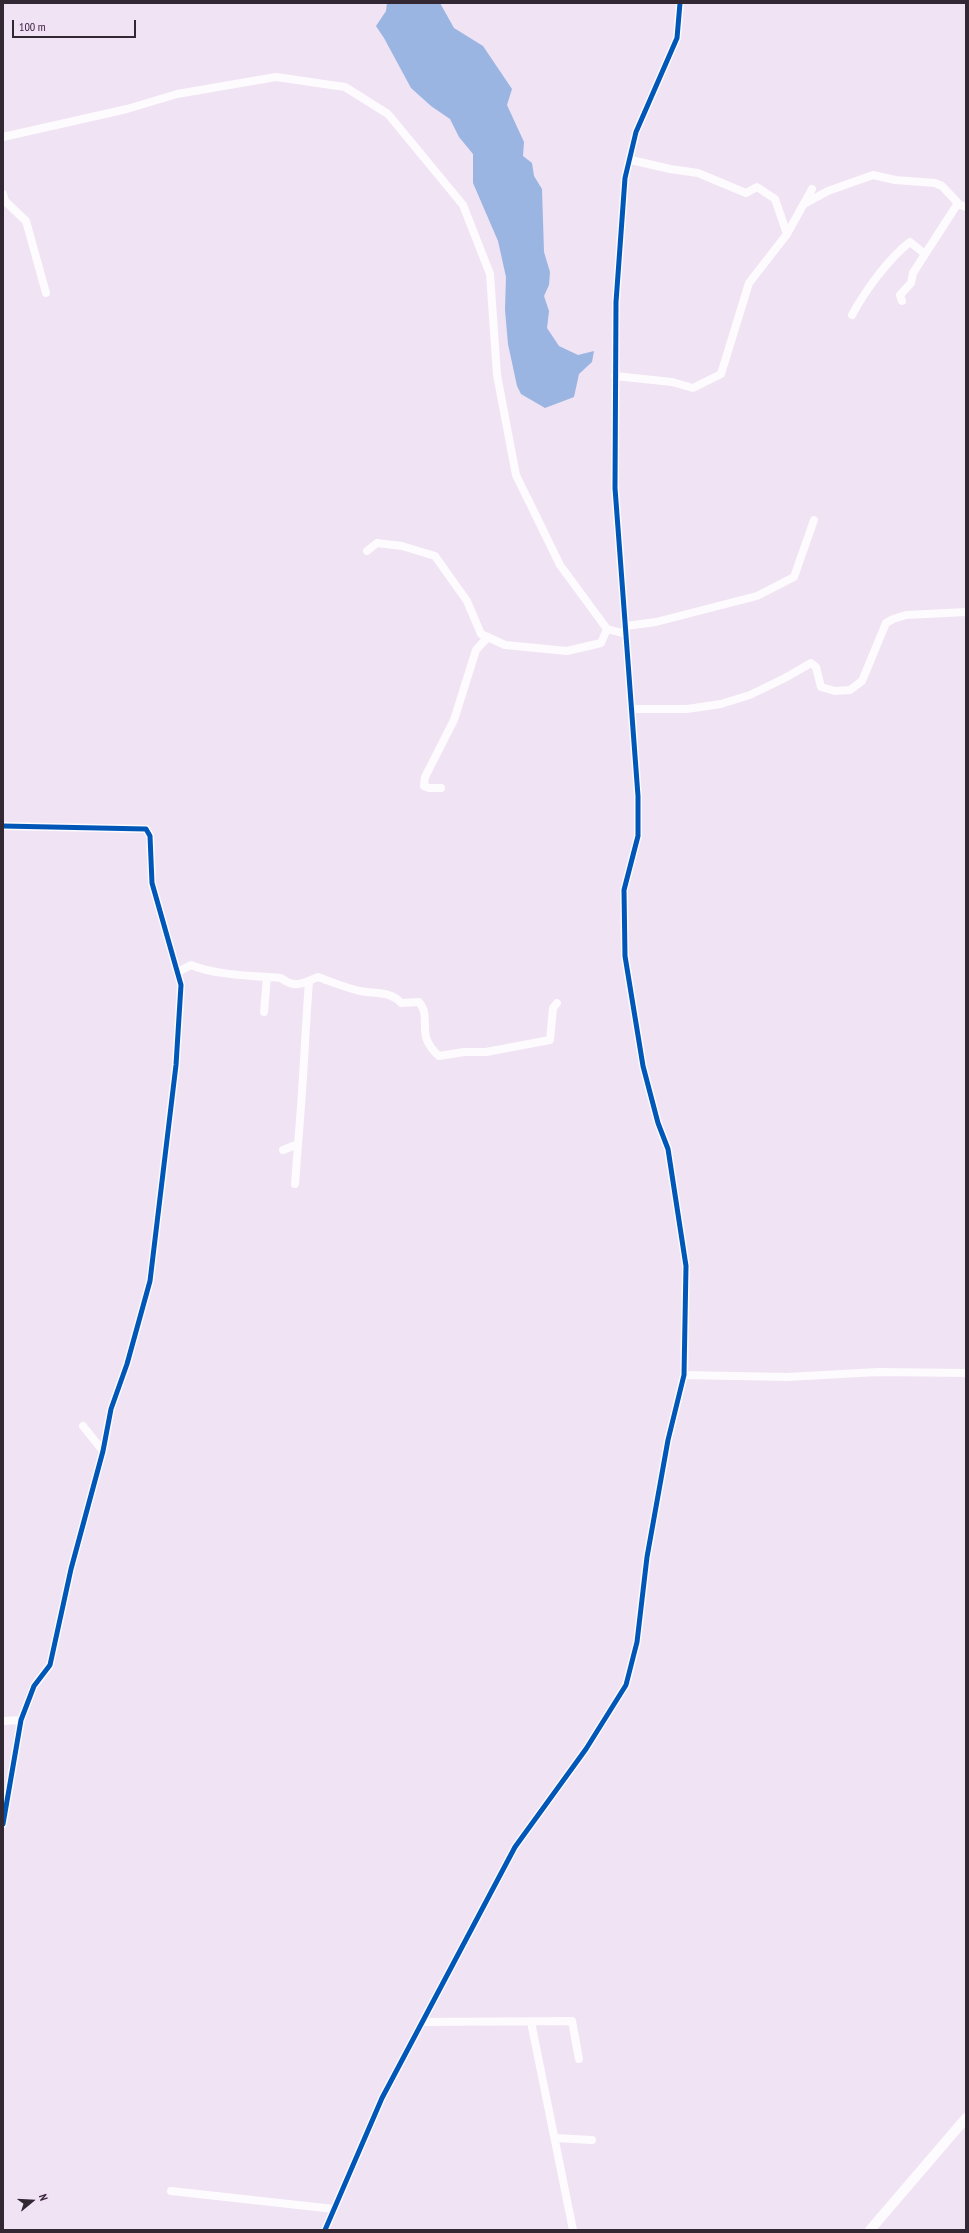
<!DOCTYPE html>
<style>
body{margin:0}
#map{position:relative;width:969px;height:2233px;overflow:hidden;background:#f0e3f3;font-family:"PT Sans Narrow",sans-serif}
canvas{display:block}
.frame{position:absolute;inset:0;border:4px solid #312833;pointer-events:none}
.north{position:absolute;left:12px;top:2181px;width:40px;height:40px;-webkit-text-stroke:3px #f3ddf9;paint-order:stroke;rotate:72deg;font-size:11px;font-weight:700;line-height:16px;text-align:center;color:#312833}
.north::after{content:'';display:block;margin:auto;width:14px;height:18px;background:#312833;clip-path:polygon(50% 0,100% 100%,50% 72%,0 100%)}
.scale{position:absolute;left:12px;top:20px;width:124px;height:18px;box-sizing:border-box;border:2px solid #312833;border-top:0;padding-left:5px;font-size:12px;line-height:14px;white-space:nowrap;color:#312833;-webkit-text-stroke:3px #f3ddf9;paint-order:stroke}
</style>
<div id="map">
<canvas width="969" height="2233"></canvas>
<div class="frame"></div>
<div class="north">N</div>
<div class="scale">100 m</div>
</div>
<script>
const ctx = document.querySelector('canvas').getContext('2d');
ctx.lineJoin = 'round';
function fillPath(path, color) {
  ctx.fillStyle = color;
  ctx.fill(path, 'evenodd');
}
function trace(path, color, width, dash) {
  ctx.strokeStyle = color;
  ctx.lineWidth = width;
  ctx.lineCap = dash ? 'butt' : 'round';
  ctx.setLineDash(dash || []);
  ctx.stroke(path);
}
fillPath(new Path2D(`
 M 387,3 L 440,3 L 454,28 L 483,46 L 512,89 L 507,105 L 524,142 L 523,156 L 532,163 L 534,176 L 542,189 L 544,252 L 550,272 L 549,285 L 544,296 L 549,311 L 547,328 L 559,346 L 578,355 L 594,351 L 592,362 L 579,374 L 574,397 L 545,408 L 521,394 L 517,386 L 508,344 L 505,310 L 506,277 L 498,241 L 473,183 L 473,154 L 459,137 L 450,119 L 431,106 L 411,88 L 384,38 L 376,26 L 386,11 Z`), '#9ab5e1');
trace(new Path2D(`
 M 3,137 L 127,109 L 177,94 L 276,77 L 345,87 L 388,114 L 463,205 L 490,274 L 497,375 L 516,475 L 560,565 L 607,629 L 626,634
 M 631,160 L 670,169 L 698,173 L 746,193 L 757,187 L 775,199 L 787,234 L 812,189
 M 3,194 L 5,201 L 26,221 L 46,293
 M 804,204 L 828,191 L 873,175 L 895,180 L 935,183 L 942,186 L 958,203 L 913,273 L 911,283 L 900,295 L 902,301
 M 957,204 L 966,207
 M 852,315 C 865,291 888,259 910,242 L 925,254
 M 615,376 L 672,382 L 693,388 L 721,374 L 749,283 L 787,234
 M 367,551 L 377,543 L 402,546 L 435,556 L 467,601 L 481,634 L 505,645 L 567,651 L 601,643 L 607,629
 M 626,626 L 656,622 L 757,596 L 794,577 L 814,520
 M 632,709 L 687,709 L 721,704 L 750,695 L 785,678 L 811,663 L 816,667 L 821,687 L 835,691 L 850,690 L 862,681 L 886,623 L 893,619 L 906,615 L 966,612
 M 441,788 L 429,788 L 424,786 L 425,777 L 454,720 L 476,650 L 488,637
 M 3,826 L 146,829 L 150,836 L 152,883 L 181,985 L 176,1065 L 150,1281 L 127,1364 L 111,1409 L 103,1451 L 71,1569 L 50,1665 L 34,1686 L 21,1720 L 3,1824
 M 178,972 L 191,965 C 214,975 254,976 281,978 C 295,989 303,983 318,977 C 332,982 346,988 360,991 C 374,994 391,991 401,1003 L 419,1002 C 433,1019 414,1034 439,1056 L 464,1052 L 486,1052 L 550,1040 L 553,1008 L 557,1003
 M 264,1012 L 267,977
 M 283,1150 L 298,1144 C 303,1089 305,1035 309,981
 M 295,1184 L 298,1144
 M 684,1375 L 787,1377 L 878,1372 L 966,1373
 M 83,1426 L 103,1451
 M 3,1721 L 21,1720
 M 423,2022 L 572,2021 L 579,2059
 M 531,2022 L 573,2230
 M 555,2138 L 592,2140
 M 171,2191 L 334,2209
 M 325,2230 L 382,2098 L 515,1847 L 586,1749 L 626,1685 L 637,1642 L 647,1557 L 668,1440 L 684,1375 L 686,1266 L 668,1149 L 658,1123 L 643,1066 L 625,956 L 624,890 L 638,836 L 638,796 L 615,488 L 616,302 L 625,178 L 636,132 L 677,38 L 680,3`), '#fdfbfd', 8);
trace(new Path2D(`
 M 870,2230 L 966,2118`), '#fdfbfd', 10);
trace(new Path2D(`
 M 3,826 L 146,829 L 150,836 L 152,883 L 181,985 L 176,1065 L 150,1281 L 127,1364 L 111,1409 L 103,1451 L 71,1569 L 50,1665 L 34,1686 L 21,1720 L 3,1824
 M 325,2230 L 382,2098 L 515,1847 L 586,1749 L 626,1685 L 637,1642 L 647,1557 L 668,1440 L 684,1375 L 686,1266 L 668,1149 L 658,1123 L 643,1066 L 625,956 L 624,890 L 638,836 L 638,796 L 615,488 L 616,302 L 625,178 L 636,132 L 677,38 L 680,3`), '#0057b8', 5);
</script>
